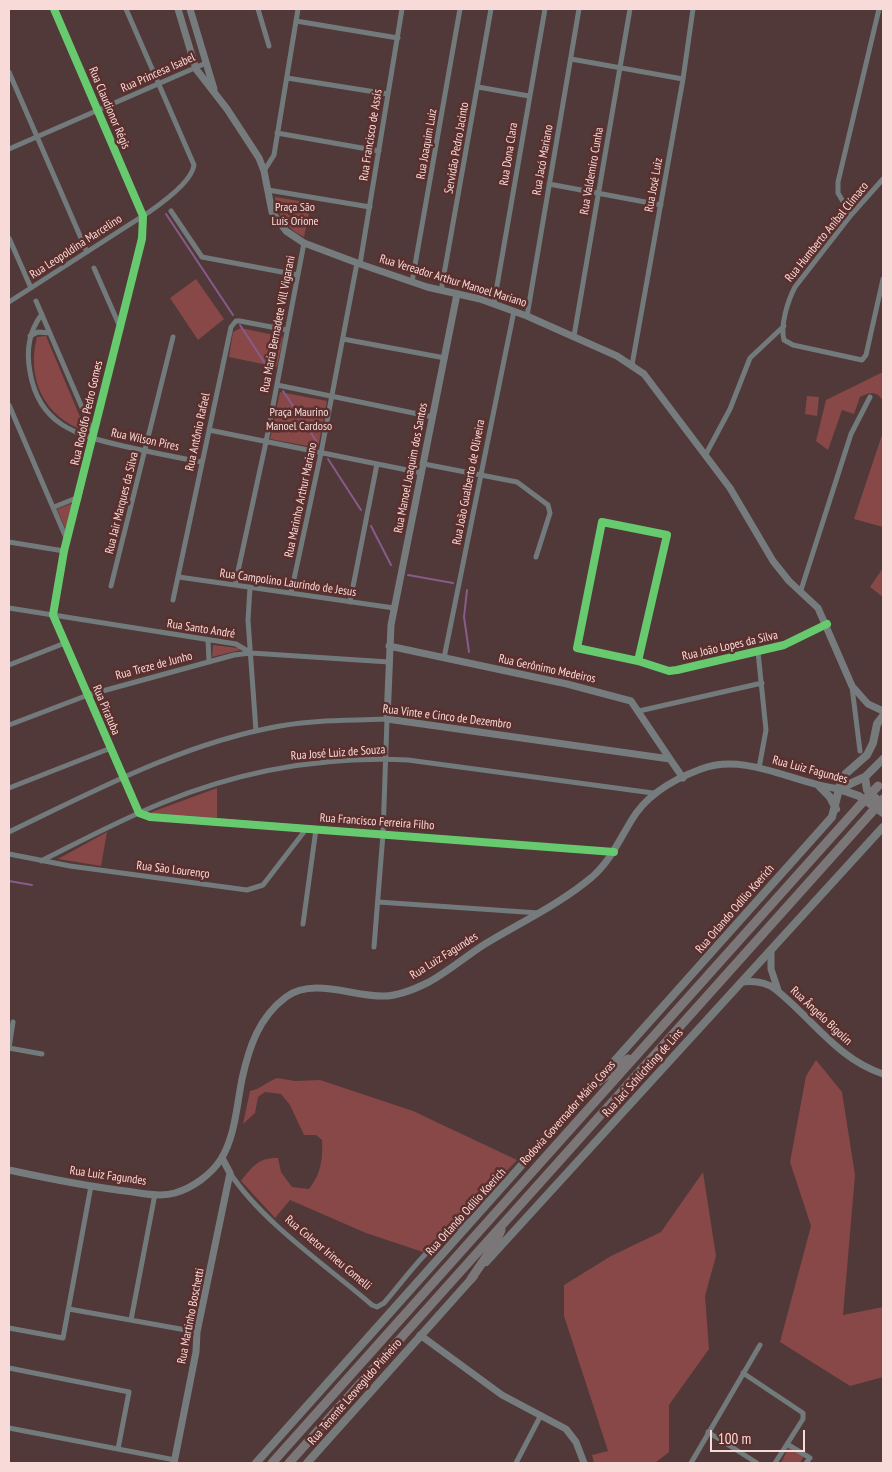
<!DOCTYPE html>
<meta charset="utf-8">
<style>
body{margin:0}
#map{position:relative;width:892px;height:1472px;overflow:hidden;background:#503938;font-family:"PT Sans Narrow",sans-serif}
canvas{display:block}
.frame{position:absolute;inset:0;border:10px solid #f8dbd9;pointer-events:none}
.scale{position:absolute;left:710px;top:1430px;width:95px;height:22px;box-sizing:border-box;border:2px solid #f8dbd9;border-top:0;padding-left:6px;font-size:15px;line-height:18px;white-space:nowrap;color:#f8dbd9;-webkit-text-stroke:4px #5b2f2d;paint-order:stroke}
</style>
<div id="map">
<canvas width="892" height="1472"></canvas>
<div class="frame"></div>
<div class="scale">100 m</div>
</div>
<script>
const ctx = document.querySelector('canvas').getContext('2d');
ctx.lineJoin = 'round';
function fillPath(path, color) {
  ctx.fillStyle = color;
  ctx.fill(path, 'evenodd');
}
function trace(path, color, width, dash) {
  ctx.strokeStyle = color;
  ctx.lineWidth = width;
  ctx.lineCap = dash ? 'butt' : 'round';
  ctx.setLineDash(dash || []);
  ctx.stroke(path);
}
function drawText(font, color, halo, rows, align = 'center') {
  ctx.font = font + ' "PT Sans Narrow",sans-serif';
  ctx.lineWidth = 5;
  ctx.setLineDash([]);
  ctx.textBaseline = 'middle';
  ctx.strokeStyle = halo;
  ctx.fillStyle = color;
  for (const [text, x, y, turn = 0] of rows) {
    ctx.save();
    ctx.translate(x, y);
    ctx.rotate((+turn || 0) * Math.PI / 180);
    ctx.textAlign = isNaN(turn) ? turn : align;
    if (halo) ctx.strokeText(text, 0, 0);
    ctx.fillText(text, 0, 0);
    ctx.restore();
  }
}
fillPath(new Path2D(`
 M 275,197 L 311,203 L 304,237 C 287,229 277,215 275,197 Z
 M 196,279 L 224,319 L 198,340 L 170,298 Z
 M 241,328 L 283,337 L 277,367 L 229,357 L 233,332 Z
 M 46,336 L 86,431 C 44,418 26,378 37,337 Z
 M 883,372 L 883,401 C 877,391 870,392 860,397 L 854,414 L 842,410 L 828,450 L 816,441 L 826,400 Z
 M 280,392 L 327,401 L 318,448 L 270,439 Z
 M 807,396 L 819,397 L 817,416 L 805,414 Z
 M 883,432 L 883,527 L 854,519 Z
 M 76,502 L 69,531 L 66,530 L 57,509 Z
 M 883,568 L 883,597 L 870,587 Z
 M 213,645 L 238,648 L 240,650 L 212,657 Z
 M 217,788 L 217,818 L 149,813 Z
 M 107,832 L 101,866 L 58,859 Z
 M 816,1060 L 842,1092 L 855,1175 L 843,1315 L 883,1307 L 883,1377 L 850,1386 L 780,1342 L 811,1226 L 790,1162 L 806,1076 Z
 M 277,1078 L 295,1081 L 320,1080 L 413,1111 L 517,1160 L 429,1254 L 366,1233 L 290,1200 L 275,1218 L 241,1181 C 252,1166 260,1157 278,1158 L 281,1172 L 292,1187 L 309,1189 C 321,1174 323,1159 322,1140 L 316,1135 L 304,1135 L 290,1105 L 281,1094 L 265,1092 L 258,1097 L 255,1113 L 243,1124 L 250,1091 C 261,1089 266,1082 277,1078 Z
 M 703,1172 L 716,1256 L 705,1296 L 709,1349 L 669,1405 L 669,1452 L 655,1463 L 594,1463 L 592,1455 L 608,1451 L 564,1316 L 564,1285 L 611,1256 L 661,1232 Z
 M 788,1448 L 804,1456 L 800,1463 L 781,1463 Z`), '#874847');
trace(new Path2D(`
 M 166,214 L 233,315
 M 240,325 L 272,374
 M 283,391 L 317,442
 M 328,459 L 361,510
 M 371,526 L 391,565
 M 408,575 L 453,583
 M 467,590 L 464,617 L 469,652
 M 9,881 L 32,885`), '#875b8b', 2);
trace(new Path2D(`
 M 258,9 L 269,46
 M 296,21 L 398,38
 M 571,59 L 683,79
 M 9,72 L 87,252
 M 287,78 L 388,94
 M 478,87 L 529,96
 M 277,133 L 379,151
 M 9,149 L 206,63
 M 264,171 L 274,155 L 298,9
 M 883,179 L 851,215 L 795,287 C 788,300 780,325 784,340 L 793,345 L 862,360 L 866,355 L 883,279
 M 549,184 L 661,205
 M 268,190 L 370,207
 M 171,211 L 202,257 L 298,275
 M 851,215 L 838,193 L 838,182 L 879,9
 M 9,238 L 31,288
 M 360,264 L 402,9
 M 94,268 L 120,327
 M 412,282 L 460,9
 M 441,291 L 491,9
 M 36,301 L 93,433
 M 9,302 L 149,212 C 162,203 192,181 194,165 L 126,9
 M 494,303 L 545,9
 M 42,314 C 29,331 26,351 30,372 C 39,425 76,435 123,446 C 149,452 175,457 201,462
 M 527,316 L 579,9
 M 30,336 L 38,332 L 50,333
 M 574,336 L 630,9
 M 343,339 L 445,358
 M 632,365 L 683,79 L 693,9
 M 277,385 L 433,417
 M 9,405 L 67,540
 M 209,430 L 422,473
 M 706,454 L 730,409 L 750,358 L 784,326
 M 424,464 L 517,482 L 548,505 L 550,513 L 536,557
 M 54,507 L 79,497
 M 9,542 L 64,551
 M 179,577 L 394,608
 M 235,585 L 266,442 L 304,243
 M 111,586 L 173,337
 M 250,587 L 248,620 L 256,731
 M 801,590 L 851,434 L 870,397
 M 291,593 L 321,453 L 357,263
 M 173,600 L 231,327 L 236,321 L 240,321 L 287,330
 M 350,602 L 377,464
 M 9,608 L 236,644 L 251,653 L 389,662
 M 53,615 L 139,813 L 144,815 L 614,852
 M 53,615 L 64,551 L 79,497 L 144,223 L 143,216 L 54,9
 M 208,640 L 209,662
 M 758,652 L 766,730 L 759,768
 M 444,658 L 514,311
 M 638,661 L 667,535 L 602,522 L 577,648 L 638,661 L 669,671 L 677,670 L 784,645 L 827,624
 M 9,665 L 65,643
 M 852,687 L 860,751
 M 639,711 L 762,683
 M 9,725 L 88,695 L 234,655 L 251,653
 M 9,788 L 111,748
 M 9,832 C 96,790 184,743 280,726 C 315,720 351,720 387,719 L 383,834 L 374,947
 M 9,854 L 70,866 L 247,890 L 263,885 L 307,828
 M 41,861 C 81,841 120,820 162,803 C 240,771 323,756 408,760 L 653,793
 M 378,902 L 539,913
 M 303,924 L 316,829
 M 9,1048 L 42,1054
 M 9,1048 L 13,1022
 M 230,1173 C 263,1223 327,1266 372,1305 L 377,1307 L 384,1303 C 410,1273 433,1237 470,1221
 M 69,1309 L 197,1332
 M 131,1320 L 155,1194
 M 9,1328 L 63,1338 L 91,1186
 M 9,1368 L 129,1392 L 118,1449
 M 743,1373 L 803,1413 L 803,1419 L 775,1463
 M 9,1428 L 175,1460
 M 708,1432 L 757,1463
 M 787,1444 L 810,1458 L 806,1463
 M 516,1463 L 541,1415
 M 691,1463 L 760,1345`), '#727a7b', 5);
trace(new Path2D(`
 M 178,9 L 196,69 L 227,109 L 259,158 L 264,171 L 272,212 L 286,231 L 304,243 L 360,264 L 427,287 L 480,299 L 527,316 L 617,356 L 644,374 L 730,488 L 773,561 L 789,581 L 818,608 L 852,686 L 868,704 L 883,711
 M 190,9 L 214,89
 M 457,294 L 391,625 L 387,719 L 670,759 L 683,778
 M 389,646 L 567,684 L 631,701 L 670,759
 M 771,950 L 771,969 L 778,990
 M 742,982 C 752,981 766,982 775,989 C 812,1018 836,1058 883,1074
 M 9,1170 C 50,1179 91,1187 133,1192 C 146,1194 162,1197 175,1193 C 192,1188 211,1175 221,1159 C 235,1137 237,1104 242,1079 C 249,1047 259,1017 286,997 C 313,977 354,997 384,996 C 399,996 415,989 429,982 C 449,971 466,956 485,944 C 521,922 560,904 592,877 C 610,861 619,841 631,821 C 646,795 674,779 701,769 C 746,752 795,784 839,789
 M 420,1335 L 502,1395 L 566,1429 L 576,1442 L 584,1463
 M 174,1463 L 196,1352 L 197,1332 L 230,1173 L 222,1158`), '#767c7d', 7);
trace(new Path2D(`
 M 865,777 L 867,790 L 883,805
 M 820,787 L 830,797 L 836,809
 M 839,789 L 865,777 L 883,759
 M 839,789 L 859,796 L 883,813
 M 486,1262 L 883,827
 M 256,1463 L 832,817 L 842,777 L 867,755 L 873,743 L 877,724 L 883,716
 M 307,1463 L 474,1276`), '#767a7a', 8);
trace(new Path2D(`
 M 594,1085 L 628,1059
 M 471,1279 L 495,1244 L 501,1230
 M 272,1463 L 861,804
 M 289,1463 L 871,813`), '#7b7778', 9);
trace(new Path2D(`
 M 861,804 L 878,786
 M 871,813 L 883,799`), '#7b7778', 9);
trace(new Path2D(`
 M 54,9 L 143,216 L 142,239 L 64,551 L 53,615 L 139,813 L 150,817 L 614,852
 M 638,661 L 667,535 L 602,522 L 577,648 L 638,661 L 669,671 L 677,670 L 784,645 L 827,624`), '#67ca6e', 8);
drawText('12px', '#f8dbd9', '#5b2f2d', [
 ["Rua Princesa Isabel",158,73,-24],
 ["Rua Claudionor Régis",109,108,67],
 ["Rua Francisco de Assis",371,135,-81],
 ["Rua Joaquim Luiz",427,144,-80],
 ["Servidão Pedro Jacinto",457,148,-80],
 ["Rua Dona Clara",509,154,-81],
 ["Rua Jacó Mariano",543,160,-80],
 ["Rua Valdemiro Cunha",592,171,-80],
 ["Rua José Luiz",654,185,-80],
 ["Rua Humberto Aníbal Clímaco",827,232,-51],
 ["Rua Leopoldina Marcelino",76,247,-33],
 ["Rua Vereador Arthur Manoel Mariano",453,281,17],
 ["Rua Maria Bernadete Vill Vigarani",278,324,-79],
 ["Rua Rodolfo Pedro Gomes",87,413,-77],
 ["Rua Antônio Rafael",198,432,-78],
 ["Rua Wilson Pires",145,440,12],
 ["Rua Manoel Joaquim dos Santos",411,468,-79],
 ["Rua João Gualberto de Oliveira",469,482,-79],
 ["Rua Marinho Arthur Mariano",301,500,-78],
 ["Rua Jair Marques da Silva",122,503,-76],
 ["Rua Campolino Laurindo de Jesus",288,583,8],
 ["Rua Santo André",201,629,9],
 ["Rua João Lopes da Silva",730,646,-13],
 ["Rua Treze de Junho",154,666,-15],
 ["Rua Gerônimo Medeiros",547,669,12],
 ["Rua Piratuba",106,710,67],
 ["Rua Vinte e Cinco de Dezembro",447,717,7],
 ["Rua José Luiz de Souza",338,753,-4],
 ["Rua Luiz Fagundes",810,770,15],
 ["Rua Francisco Ferreira Filho",377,822,4],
 ["Rua São Lourenço",173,870,7],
 ["Rua Orlando Odílio Koerich",735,909,-49],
 ["Rua Luiz Fagundes",444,956,-32],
 ["Rua Ângelo Bigolin",821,1016,43],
 ["Rua Jaci Schlichting de Lins",643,1073,-48],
 ["Rodovia Governador Mário Covas",568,1113,-48],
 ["Rua Luiz Fagundes",108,1176,8],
 ["Rua Orlando Odílio Koerich",466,1212,-48],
 ["Rua Coletor Irineu Comelli",328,1253,40],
 ["Rua Martinho Boschetti",191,1316,-79],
 ["Rua Tenente Leovegildo Pinheiro",355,1392,-49]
]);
drawText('12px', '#f3dcdb', '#5b2f2d', [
 ["Praça São",295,208],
 ["Luís Orione",295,222],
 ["Praça Maurino",299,413],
 ["Manoel Cardoso",299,427]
]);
</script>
